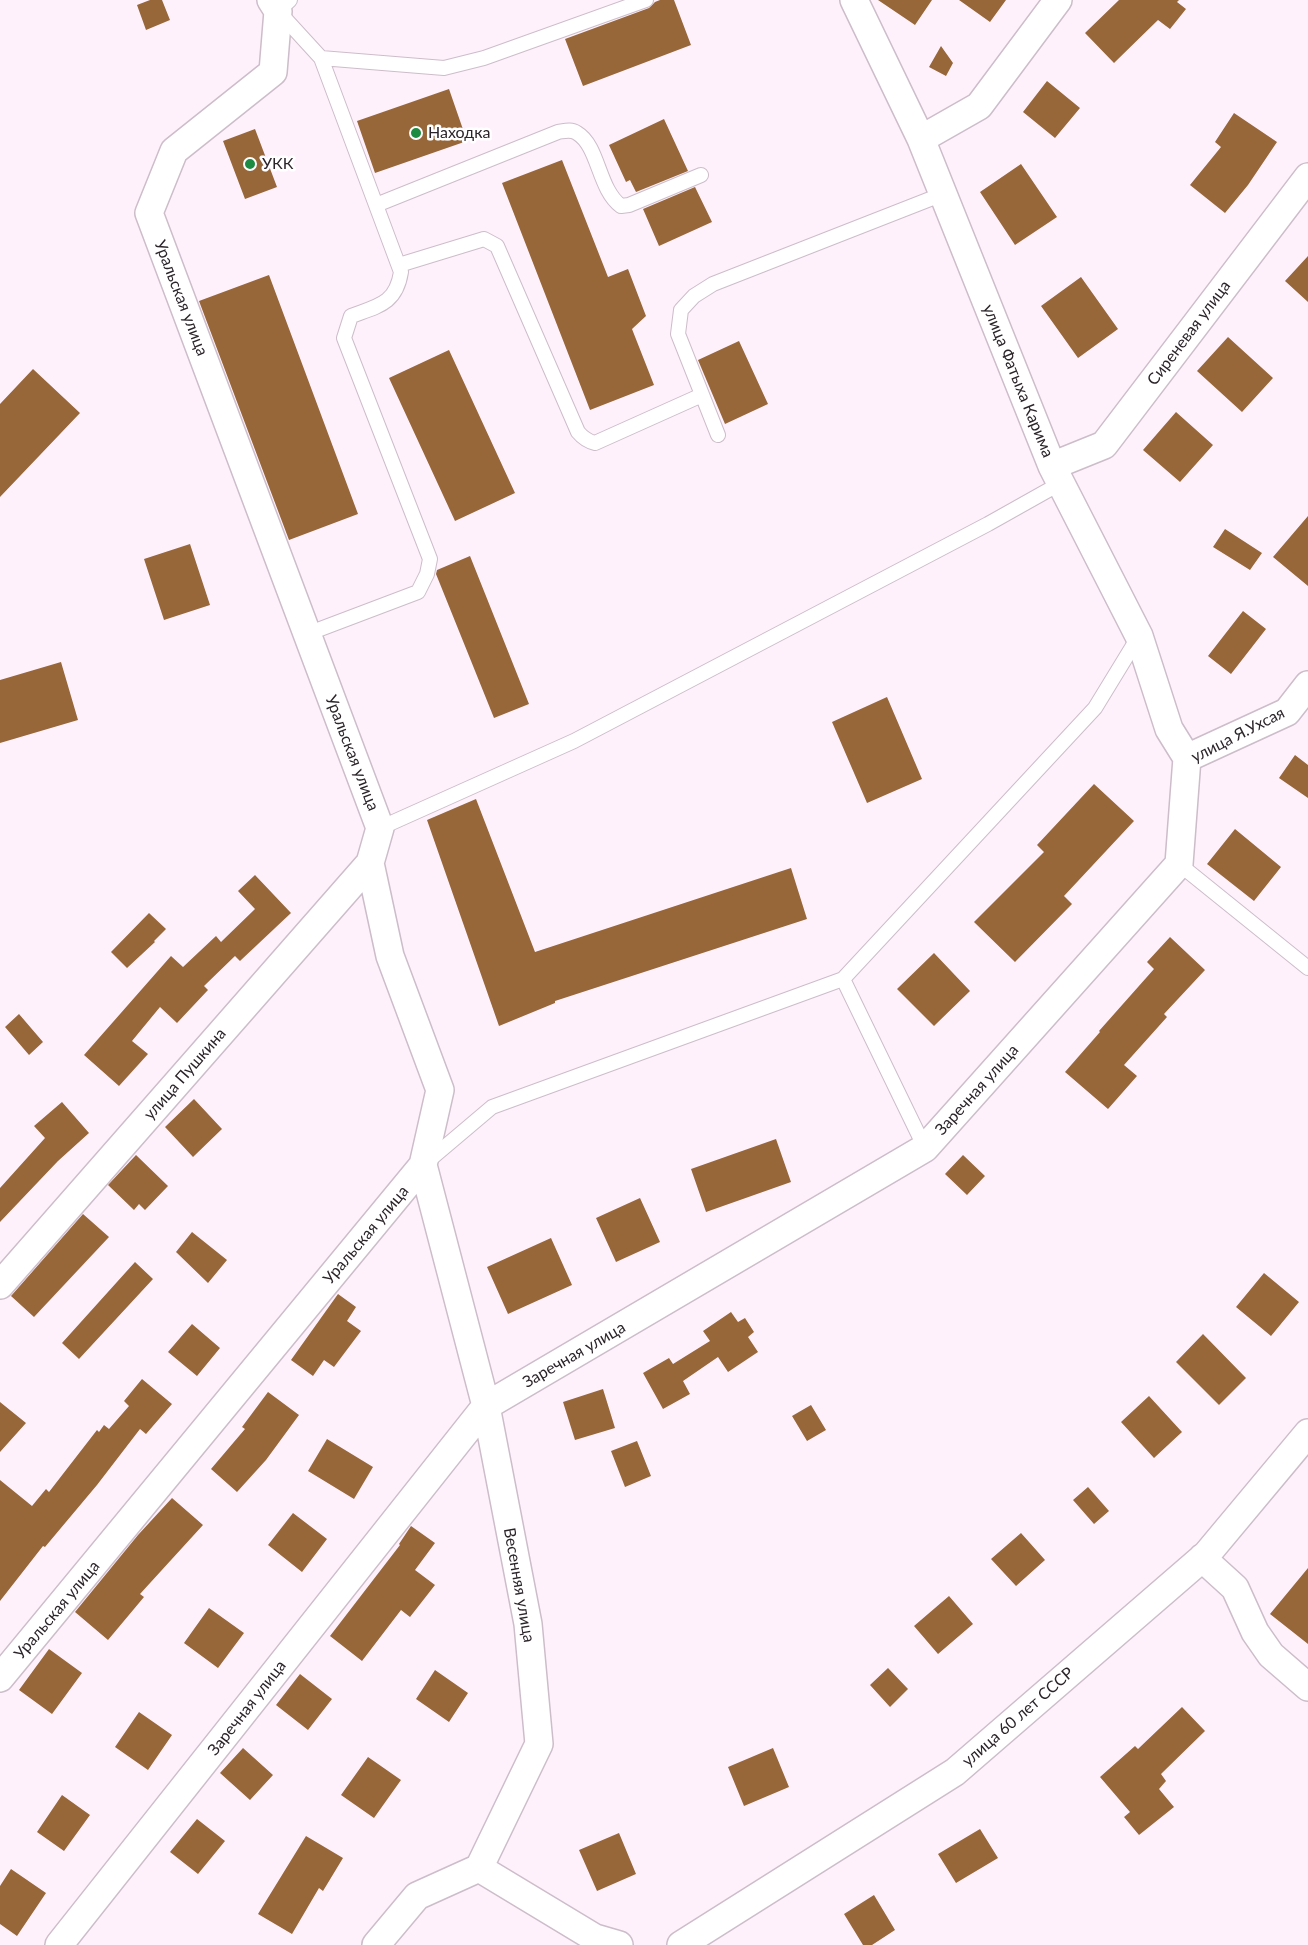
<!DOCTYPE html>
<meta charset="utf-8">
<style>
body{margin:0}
canvas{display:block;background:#fef1fc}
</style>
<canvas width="1308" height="1945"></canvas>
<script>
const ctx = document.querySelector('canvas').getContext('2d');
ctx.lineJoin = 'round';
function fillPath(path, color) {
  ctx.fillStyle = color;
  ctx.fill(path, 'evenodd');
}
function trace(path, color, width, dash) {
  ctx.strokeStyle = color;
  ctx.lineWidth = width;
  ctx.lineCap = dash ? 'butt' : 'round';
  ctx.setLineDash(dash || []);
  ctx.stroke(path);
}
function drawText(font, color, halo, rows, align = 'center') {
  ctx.font = font + ' Lato,sans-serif';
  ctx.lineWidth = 5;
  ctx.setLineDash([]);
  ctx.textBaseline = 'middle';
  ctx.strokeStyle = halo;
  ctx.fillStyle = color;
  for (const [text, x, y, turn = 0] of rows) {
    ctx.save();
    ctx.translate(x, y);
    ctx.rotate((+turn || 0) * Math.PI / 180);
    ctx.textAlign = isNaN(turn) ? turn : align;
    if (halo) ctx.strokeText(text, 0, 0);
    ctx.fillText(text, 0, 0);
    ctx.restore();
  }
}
fillPath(new Path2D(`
 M 150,0 L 162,0 L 170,20 L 146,30 L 137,5 Z
 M 660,0 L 674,0 L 691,45 L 583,86 L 565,39 L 649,8 L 655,2 Z
 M 878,0 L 932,0 L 915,25 Z
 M 959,0 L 1006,0 L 990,22 Z
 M 1119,0 L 1179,0 L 1177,2 L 1186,9 L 1170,29 L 1158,20 L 1114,63 L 1085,33 Z
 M 941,46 L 953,63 L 946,76 L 929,67 Z
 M 1047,81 L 1080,108 L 1055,138 L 1023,112 Z
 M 449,89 L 467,141 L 375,173 L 357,121 Z
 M 1234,113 L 1277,142 L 1248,185 L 1225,213 L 1190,185 L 1221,147 L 1215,142 Z
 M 664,119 L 688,171 L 636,192 L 630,180 L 626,182 L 609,145 Z
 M 255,129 L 277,187 L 245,199 L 223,141 Z
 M 562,160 L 608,277 L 628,269 L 646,316 L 632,329 L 654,385 L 590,410 L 502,183 Z
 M 1021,164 L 1057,217 L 1015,245 L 980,192 Z
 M 695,187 L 712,222 L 659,246 L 643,209 Z
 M 1308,256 L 1308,302 L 1285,281 Z
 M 269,275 L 358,514 L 289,540 L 199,301 Z
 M 1081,277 L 1118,329 L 1078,358 L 1041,306 Z
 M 1228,337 L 1273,378 L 1242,412 L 1197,371 Z
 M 739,341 L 768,404 L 725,424 L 698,360 Z
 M 449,350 L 515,493 L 455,521 L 389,378 Z
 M 33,369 L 80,413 L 0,497 L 0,404 Z
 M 1176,412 L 1213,445 L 1180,482 L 1143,450 Z
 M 1308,516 L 1308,586 L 1273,557 Z
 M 1225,529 L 1262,553 L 1250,570 L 1213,547 Z
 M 190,544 L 210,605 L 164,620 L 144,559 Z
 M 470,556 L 529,704 L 494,718 L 436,574 L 437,570 Z
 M 1243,611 L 1266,629 L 1231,674 L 1208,656 Z
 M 61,662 L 78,720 L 0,743 L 0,680 Z
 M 887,697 L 922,779 L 867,803 L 832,722 Z
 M 1295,755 L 1308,765 L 1308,798 L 1279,778 Z
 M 1094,784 L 1134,821 L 1064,896 L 1072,904 L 1015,962 L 974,922 L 1044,852 L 1037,845 Z
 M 476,799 L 535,952 L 791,868 L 807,919 L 555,1001 L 555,1003 L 499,1026 L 427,820 Z
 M 1235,829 L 1281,867 L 1254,901 L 1207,864 Z
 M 255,875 L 291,913 L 240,961 L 235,956 L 204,986 L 208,990 L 177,1023 L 160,1007 L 132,1041 L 148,1054 L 119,1086 L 84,1055 L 171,956 L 183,967 L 216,936 L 221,942 L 255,909 L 238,891 Z
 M 149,913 L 166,929 L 154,941 L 155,942 L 127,968 L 111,952 Z
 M 1170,937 L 1205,970 L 1164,1014 L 1167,1017 L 1124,1065 L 1137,1076 L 1108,1109 L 1065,1072 L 1100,1032 L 1099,1031 L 1154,969 L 1147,962 Z
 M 934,953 L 970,991 L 934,1026 L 897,989 Z
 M 19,1014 L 43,1042 L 29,1055 L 5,1027 Z
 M 194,1099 L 222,1129 L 193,1157 L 165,1127 Z
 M 62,1102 L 89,1133 L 58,1161 L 0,1222 L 0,1188 L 45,1138 L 34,1126 Z
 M 776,1139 L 791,1182 L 706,1212 L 691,1169 Z
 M 136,1155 L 168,1186 L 145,1210 L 139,1204 L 134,1210 L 108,1185 Z
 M 963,1155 L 985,1176 L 967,1195 L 945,1174 Z
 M 640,1198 L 660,1242 L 616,1262 L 596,1218 Z
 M 83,1214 L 109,1237 L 34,1317 L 11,1296 Z
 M 192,1232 L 227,1260 L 208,1283 L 176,1252 Z
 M 551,1238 L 572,1285 L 508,1314 L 487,1267 Z
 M 135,1262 L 153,1279 L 79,1359 L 62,1343 Z
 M 1264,1273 L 1299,1302 L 1271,1336 L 1236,1307 Z
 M 338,1294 L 356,1307 L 347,1321 L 361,1331 L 334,1367 L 324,1360 L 313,1376 L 291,1360 Z
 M 731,1312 L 738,1322 L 745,1318 L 754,1332 L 748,1337 L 758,1352 L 728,1372 L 718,1357 L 683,1381 L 690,1394 L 663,1409 L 643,1373 L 669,1358 L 673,1364 L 710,1341 L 703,1331 Z
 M 192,1324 L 220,1348 L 197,1376 L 168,1352 Z
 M 1203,1334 L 1246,1378 L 1219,1405 L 1176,1362 Z
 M 142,1379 L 172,1404 L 146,1434 L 140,1429 L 97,1485 L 45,1547 L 43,1546 L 0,1601 L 0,1480 L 32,1506 L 46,1489 L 49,1492 L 97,1430 L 99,1432 L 104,1425 L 109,1429 L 129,1406 L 124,1401 Z
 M 603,1389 L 615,1428 L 575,1440 L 563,1402 Z
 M 268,1392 L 299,1415 L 266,1460 L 237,1492 L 211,1469 L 245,1429 L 242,1427 Z
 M 1149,1396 L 1182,1432 L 1154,1458 L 1121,1422 Z
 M 0,1402 L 26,1423 L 0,1452 Z
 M 811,1405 L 826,1430 L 807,1441 L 792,1416 Z
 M 327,1439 L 373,1467 L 354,1499 L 308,1471 Z
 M 637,1441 L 651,1476 L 625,1487 L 611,1451 Z
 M 1088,1487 L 1109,1511 L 1094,1524 L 1073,1500 Z
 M 172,1498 L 203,1525 L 140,1594 L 144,1597 L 108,1640 L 75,1612 L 138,1535 Z
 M 293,1513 L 327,1539 L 302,1572 L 268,1545 Z
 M 411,1526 L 435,1543 L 415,1570 L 435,1585 L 410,1617 L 401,1610 L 362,1661 L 330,1636 L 400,1545 L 399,1544 Z
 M 1021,1533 L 1045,1560 L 1016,1586 L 991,1559 Z
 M 1308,1568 L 1308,1644 L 1270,1614 Z
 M 949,1596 L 973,1624 L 938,1654 L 914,1626 Z
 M 209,1608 L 244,1633 L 218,1668 L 184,1643 Z
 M 49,1649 L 82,1673 L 52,1714 L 19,1690 Z
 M 888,1668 L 908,1689 L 890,1707 L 870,1685 Z
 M 435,1670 L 468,1693 L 449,1722 L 416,1699 Z
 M 300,1674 L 332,1699 L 308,1730 L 276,1705 Z
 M 1182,1707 L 1205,1731 L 1161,1774 L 1166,1781 L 1159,1789 L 1174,1807 L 1139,1835 L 1124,1817 L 1130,1812 L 1100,1777 L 1135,1746 L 1138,1749 Z
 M 139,1712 L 172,1735 L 148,1770 L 115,1747 Z
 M 243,1748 L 273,1775 L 250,1800 L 220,1773 Z
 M 773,1748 L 789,1787 L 744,1806 L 728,1767 Z
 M 368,1757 L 401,1780 L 374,1818 L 341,1795 Z
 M 62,1795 L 90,1815 L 64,1851 L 37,1832 Z
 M 197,1819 L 225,1841 L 198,1874 L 170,1852 Z
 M 980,1829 L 998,1858 L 956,1883 L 938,1854 Z
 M 619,1833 L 636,1874 L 597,1891 L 579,1850 Z
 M 306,1836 L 343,1858 L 323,1891 L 319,1888 L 292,1934 L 258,1914 Z
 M 11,1869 L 46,1893 L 17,1936 L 0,1924 L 0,1886 Z
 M 874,1895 L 895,1930 L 872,1945 L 863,1945 L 844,1914 Z`), '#976739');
const service = new Path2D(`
 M 290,0 L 278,11 L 321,58 L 401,272 C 396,304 378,306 351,316 L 344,338 L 430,559 L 427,574 L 418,592 L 307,634
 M 321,58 L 444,68 L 484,58 L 646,0
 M 376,205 L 558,132 C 565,131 571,129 577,133 C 599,146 598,189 621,206 L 629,205 L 701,175
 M 399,265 L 484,239 L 497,246 L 578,432 C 583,438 587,441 595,443 L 702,395
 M 718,435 L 678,334 L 681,310 L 694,296 L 713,284 L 943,194
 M 380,828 L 574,741 L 988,524 L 1061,483
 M 1179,864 L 1308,968
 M 843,979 L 925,1148
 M 427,1162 L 492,1107 L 843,979 L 1095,708 L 1139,636`);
const minor = new Path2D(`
 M 854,0 L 921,139 L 1052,466 L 1139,636 L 1169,729 L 1187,758
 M 921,139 L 979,106 L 1058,0
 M 1052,466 L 1104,445 L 1308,177
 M 0,1285 L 370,863
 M 1202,1558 L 1235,1588 L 1255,1632 L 1271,1655 L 1308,1687
 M 0,1678 L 423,1165 L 440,1090 L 390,956 L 370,863 L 380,828 L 149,213 L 174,151 L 273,72 L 278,11 L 271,0
 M 479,1868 L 595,1938 L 619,1945
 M 59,1945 L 486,1406 L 925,1148 L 1179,864 L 1187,758 L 1287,712 L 1308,685
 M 376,1945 L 417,1896 L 479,1868 L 539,1744 L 528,1624 L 486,1406 L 423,1165
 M 681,1945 L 955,1772 L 1207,1554 L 1308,1433`);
trace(service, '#cdbdca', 16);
trace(minor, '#cdbdca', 30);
trace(service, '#fff', 14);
trace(minor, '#fff', 27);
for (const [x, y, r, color] of [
 [416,133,6,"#1e8b43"],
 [250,164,6,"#1e8b43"]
]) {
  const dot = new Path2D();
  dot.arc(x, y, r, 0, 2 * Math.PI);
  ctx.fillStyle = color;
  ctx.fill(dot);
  trace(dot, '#fff', 2);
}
drawText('16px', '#2b252a', '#fff', [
 ["Находка",428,133],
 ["УКК",262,164]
], 'left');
drawText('16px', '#2b252a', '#fff', [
 ["Уральская улица",181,298,69],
 ["Сиреневая улица",1189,333,-53],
 ["улица Фатыха Карима",1018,381,68],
 ["улица Я.Ухсая",1238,735,-27],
 ["Уральская улица",352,753,69],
 ["улица Пушкина",185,1074,-49],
 ["Заречная улица",977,1090,-48],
 ["Уральская улица",366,1235,-50],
 ["Заречная улица",574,1355,-30],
 ["Весенняя улица",519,1585,80],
 ["Уральская улица",57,1610,-50],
 ["Заречная улица",247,1708,-52],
 ["улица 60 лет СССР",1018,1717,-41]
]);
</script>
